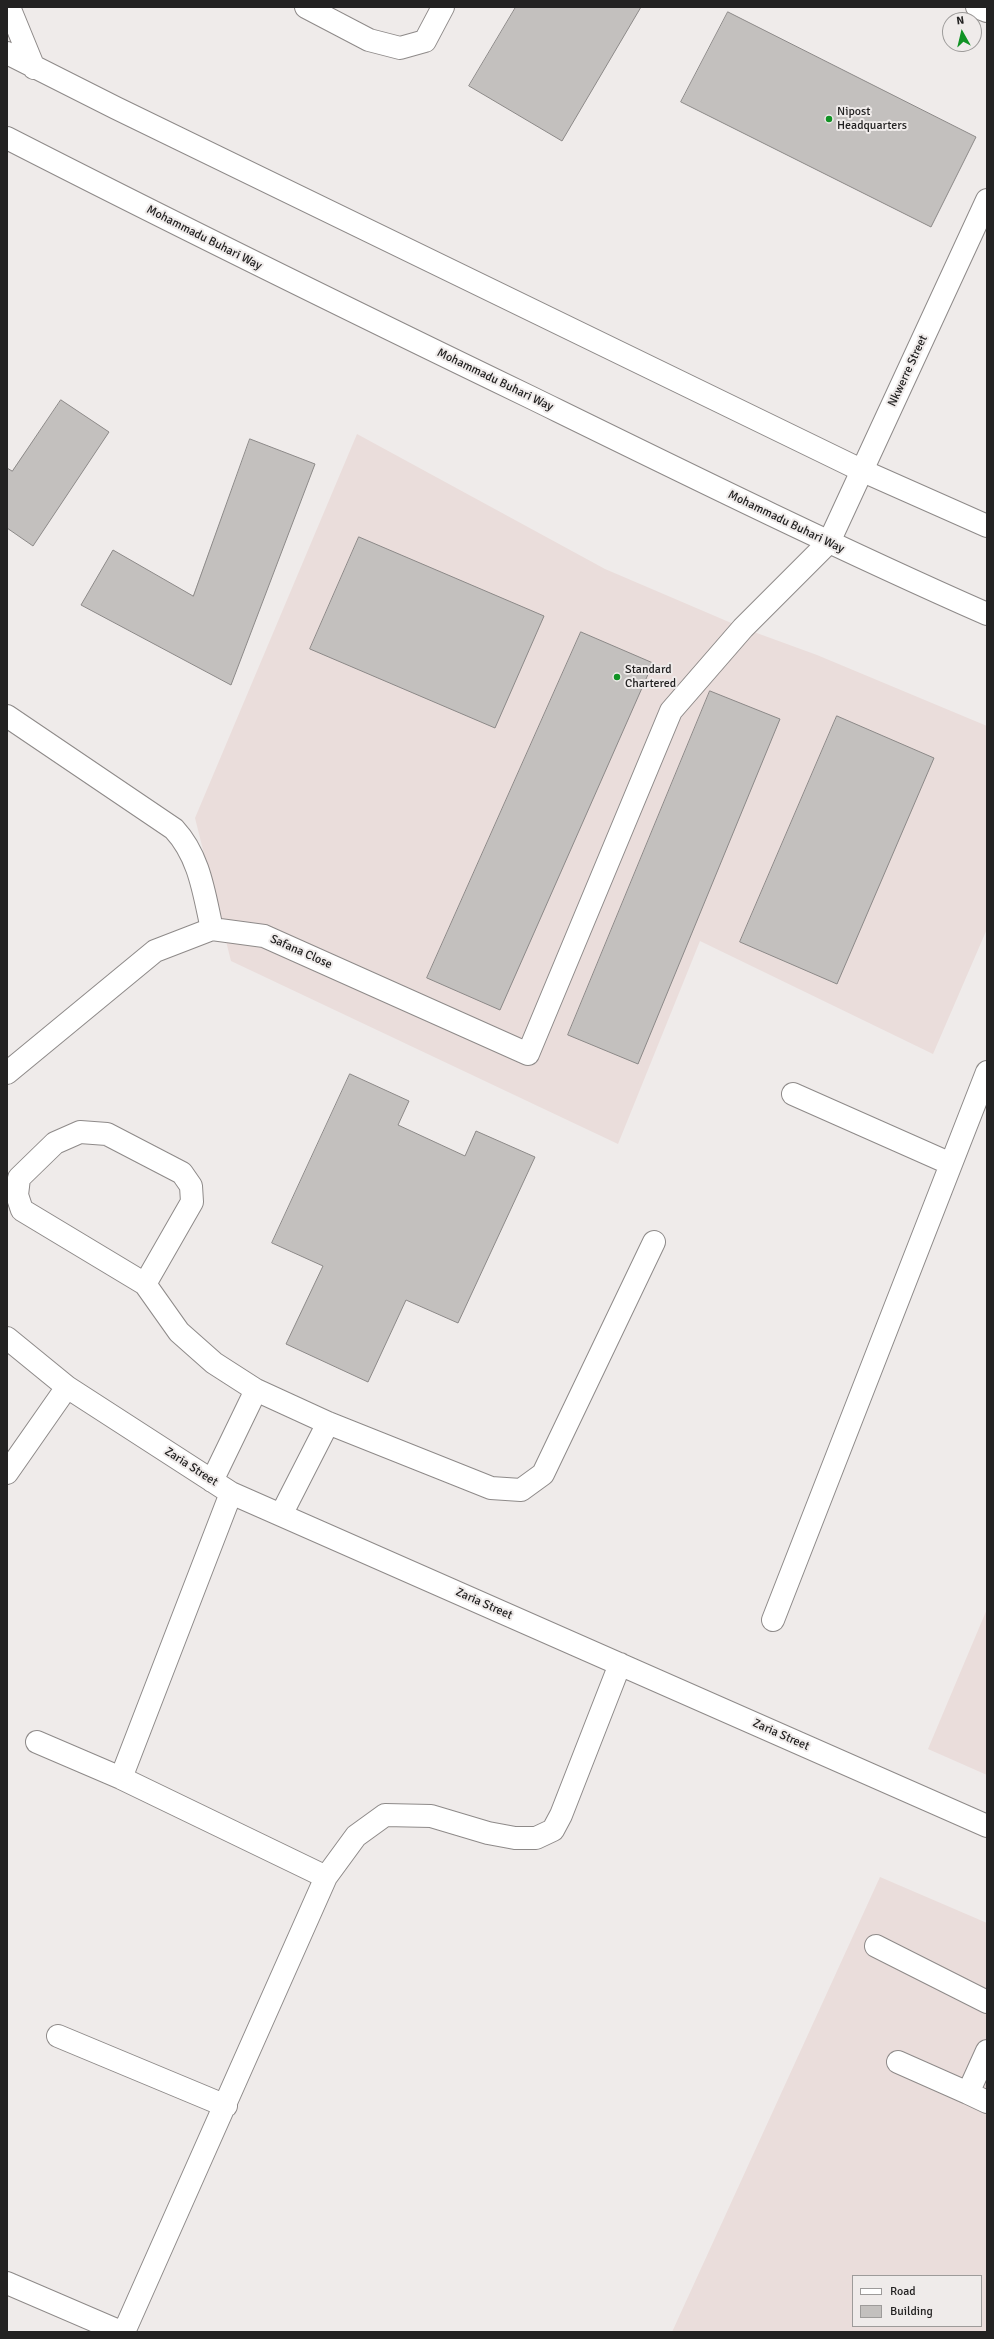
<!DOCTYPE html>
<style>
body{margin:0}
#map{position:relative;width:994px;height:2339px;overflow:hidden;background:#efebea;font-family:Signika,sans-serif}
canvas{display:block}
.frame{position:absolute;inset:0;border:8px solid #232222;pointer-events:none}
.legend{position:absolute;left:852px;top:2275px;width:130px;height:52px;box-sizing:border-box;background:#efebea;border:1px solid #9d9b9a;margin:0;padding:5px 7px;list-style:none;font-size:12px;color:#232222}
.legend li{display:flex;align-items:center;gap:8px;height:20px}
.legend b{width:20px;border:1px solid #9d9b9a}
.north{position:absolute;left:942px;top:12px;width:40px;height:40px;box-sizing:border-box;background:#efebea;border:1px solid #9d9b9a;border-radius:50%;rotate:352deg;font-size:11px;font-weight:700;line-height:16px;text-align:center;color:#232222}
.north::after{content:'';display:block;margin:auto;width:14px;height:18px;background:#119325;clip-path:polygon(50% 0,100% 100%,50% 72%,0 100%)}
</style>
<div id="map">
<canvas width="994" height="2339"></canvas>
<div class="frame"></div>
<ul class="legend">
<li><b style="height:5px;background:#fff"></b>Road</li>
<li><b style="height:11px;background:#c3c0be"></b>Building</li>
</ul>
<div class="north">N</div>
</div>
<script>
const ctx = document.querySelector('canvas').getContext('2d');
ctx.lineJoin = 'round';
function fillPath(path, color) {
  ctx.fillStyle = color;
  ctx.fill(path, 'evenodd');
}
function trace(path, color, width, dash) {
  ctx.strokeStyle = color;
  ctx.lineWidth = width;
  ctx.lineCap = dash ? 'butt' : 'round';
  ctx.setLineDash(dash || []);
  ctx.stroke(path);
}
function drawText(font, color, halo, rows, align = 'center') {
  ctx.font = font + ' Signika,sans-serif';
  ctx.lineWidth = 4;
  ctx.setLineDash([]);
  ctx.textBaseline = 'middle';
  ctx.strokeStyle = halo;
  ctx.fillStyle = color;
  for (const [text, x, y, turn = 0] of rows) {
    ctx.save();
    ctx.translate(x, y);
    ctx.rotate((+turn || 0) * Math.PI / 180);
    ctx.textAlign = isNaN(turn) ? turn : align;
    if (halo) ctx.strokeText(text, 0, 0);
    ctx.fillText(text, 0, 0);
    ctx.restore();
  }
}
fillPath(new Path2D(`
 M 357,434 L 605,569 L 743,628 L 817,655 L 987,726 L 987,929 L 933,1054 L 700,941 L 618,1144 L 231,961 L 195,818 Z
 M 987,1609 L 987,1775 L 928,1749 Z
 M 880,1877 L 987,1923 L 987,2332 L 672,2332 ZM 853,2276 L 981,2276 L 981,2326 L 853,2326 Z`), '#eadddb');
const building = new Path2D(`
 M 516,7 L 641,7 L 562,141 L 469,86 Z
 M 728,12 L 976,137 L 931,227 L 681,102 Z
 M 61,400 L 109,432 L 33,546 L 7,528 L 7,468 L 12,471 Z
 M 250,439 L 315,464 L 231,685 L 81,605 L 113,550 L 193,596 Z
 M 359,537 L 544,616 L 495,728 L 310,649 Z
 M 581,632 L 653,663 L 500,1010 L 427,978 Z
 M 710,691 L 780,719 L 638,1064 L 568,1035 Z
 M 837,716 L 934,758 L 837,984 L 740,942 Z
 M 350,1074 L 409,1101 L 398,1125 L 465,1156 L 476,1131 L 535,1157 L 458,1323 L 406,1300 L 368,1382 L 286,1344 L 323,1266 L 272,1243 Z`);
fillPath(building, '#c3c0be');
trace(building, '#8c8988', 1);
const minor = new Path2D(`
 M 306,7 L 369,40 L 400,48 L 425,41 L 443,7
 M 977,7 L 987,11
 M 7,716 L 174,829 C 200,857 204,894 212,929
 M 7,1073 L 155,951 L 212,929 L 264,936 L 528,1054 L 671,711 L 743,628 L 829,542 L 987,200
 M 793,1094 L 951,1164
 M 145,1284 L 192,1202 L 191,1186 L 182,1173 L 107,1134 L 80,1132 L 55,1143 L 19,1178 L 17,1195 L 22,1210 L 145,1284 L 179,1332 L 214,1363 L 256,1390 L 328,1423 L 491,1488 L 521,1490 L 543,1474 L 654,1242
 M 7,1338 L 67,1387 L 231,1493 L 987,1826
 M 7,1473 L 67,1387
 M 212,1481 L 256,1390
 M 281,1515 L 328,1423
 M 773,1620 L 987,1072
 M 37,1742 L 121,1778 L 326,1877
 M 121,1778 L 231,1493
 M 876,1946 L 987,2002
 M 58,2036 L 226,2106
 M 898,2062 L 968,2093 L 987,2051
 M 968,2093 L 987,2102
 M 7,2283 L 121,2332
 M 124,2332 L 326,1877 L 356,1836 L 385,1815 L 431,1816 L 488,1833 L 515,1838 L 536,1838 L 553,1830 L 561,1815 L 620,1664`);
const major = new Path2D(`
 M 9,7 L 34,68
 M 7,53 L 116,108 L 863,471 L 987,526
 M 7,138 C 181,227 356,313 532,398 C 683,472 833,546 987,614`);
trace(minor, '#8e8a89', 24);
trace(major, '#8e8a89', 24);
trace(minor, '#fff', 22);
trace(major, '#fff', 22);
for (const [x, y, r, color] of [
 [829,119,4,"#119325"],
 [617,677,4,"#119325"]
]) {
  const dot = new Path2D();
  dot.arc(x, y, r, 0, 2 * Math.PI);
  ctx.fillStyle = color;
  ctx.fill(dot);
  trace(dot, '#efebea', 1.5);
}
drawText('12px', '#232222', '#efebea', [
 ["Nipost",837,112],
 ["Headquarters",837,126],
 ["Standard",625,670],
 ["Chartered",625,684]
], 'left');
drawText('12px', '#232222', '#efebea', [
 ["Mohammadu Buhari Way",204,238,27],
 ["Nkwerre Street",908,371,-65],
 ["Mohammadu Buhari Way",495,380,26],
 ["Mohammadu Buhari Way",786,522,26],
 ["Safana Close",301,952,24],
 ["Zaria Street",191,1467,33],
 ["Zaria Street",484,1604,24],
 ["Zaria Street",781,1735,24]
]);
</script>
